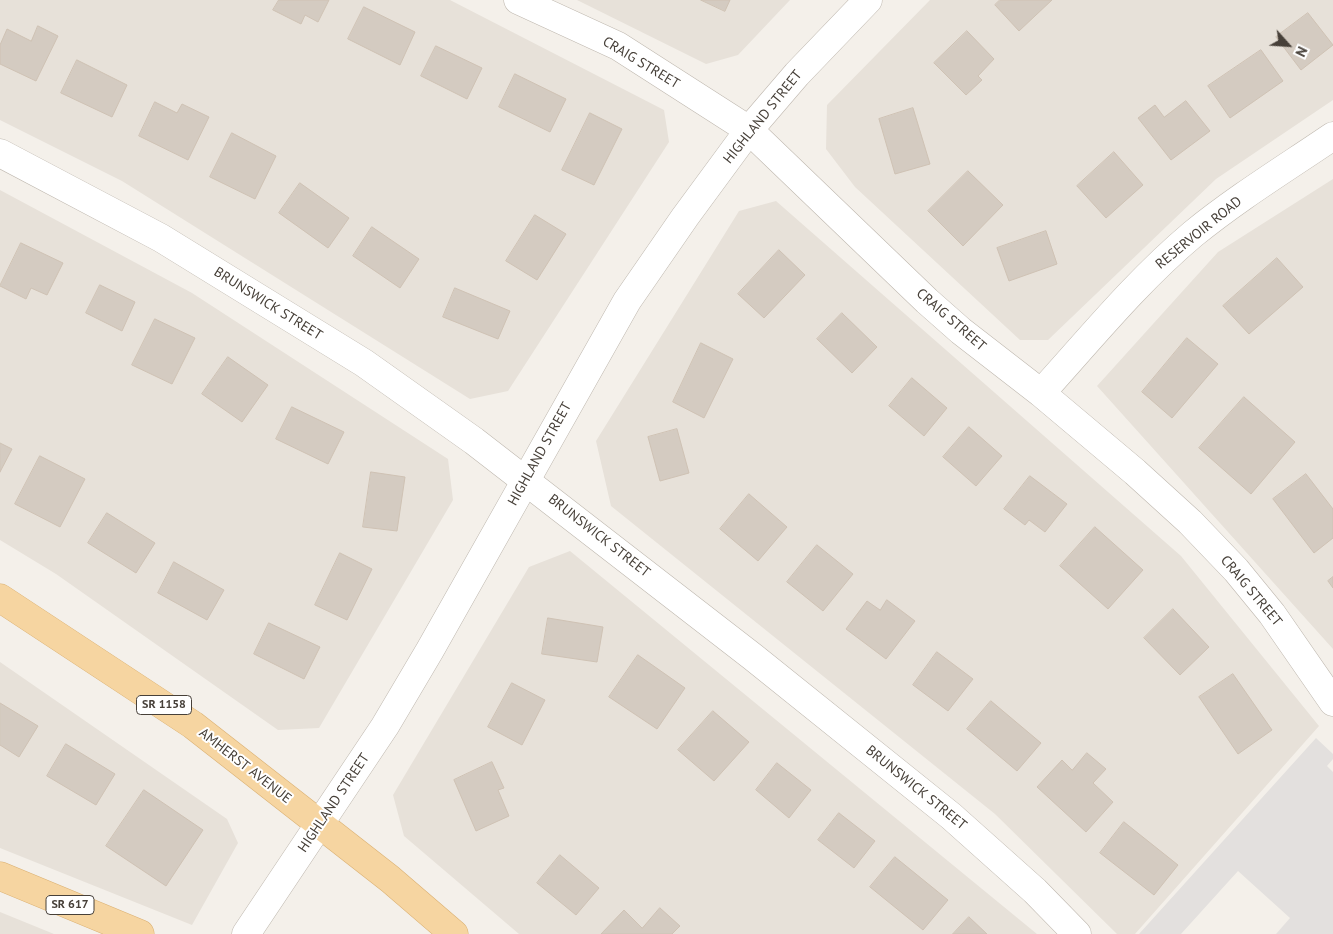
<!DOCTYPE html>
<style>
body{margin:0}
#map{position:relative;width:1333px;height:934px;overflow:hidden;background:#f4f0ea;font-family:"PT Sans",sans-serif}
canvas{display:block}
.north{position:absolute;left:1263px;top:20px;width:50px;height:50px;-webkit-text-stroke:4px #fff;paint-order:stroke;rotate:116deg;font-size:14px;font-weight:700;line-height:20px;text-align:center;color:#474039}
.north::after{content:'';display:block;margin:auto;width:18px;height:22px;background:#474039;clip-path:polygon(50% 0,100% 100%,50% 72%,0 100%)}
</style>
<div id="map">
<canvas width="1333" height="934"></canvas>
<div class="north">N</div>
</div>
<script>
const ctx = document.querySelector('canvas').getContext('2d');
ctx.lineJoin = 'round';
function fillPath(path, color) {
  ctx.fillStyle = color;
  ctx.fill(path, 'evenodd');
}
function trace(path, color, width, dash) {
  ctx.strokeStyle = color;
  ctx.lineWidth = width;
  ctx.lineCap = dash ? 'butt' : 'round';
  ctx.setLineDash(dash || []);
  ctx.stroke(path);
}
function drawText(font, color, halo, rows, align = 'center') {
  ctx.font = font + ' "PT Sans",sans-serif';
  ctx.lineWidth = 4;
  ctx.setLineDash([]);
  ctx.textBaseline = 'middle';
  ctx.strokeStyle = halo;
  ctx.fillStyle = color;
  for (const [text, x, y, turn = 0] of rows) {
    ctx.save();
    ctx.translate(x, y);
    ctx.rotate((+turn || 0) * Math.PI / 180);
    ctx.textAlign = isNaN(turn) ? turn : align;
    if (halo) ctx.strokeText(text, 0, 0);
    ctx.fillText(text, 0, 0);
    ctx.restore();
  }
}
fillPath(new Path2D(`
 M 0,0 L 450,0 L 664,110 L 669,142 L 508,391 L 470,399 L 122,181 L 0,120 Z
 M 577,0 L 790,0 L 738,55 L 706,64 Z
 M 930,0 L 1333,0 L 1333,100 L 1216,179 L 1048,340 L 1020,340 L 855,187 L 826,149 L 827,105 Z
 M 1333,179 L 1333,649 L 1097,386 L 1218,252 Z
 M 0,190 L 192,293 L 448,459 L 453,500 L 319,728 L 278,730 L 56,574 L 0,540 Z
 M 776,201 L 1181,556 L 1319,726 L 1135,934 L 1117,934 L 995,814 L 611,506 L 596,441 L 739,211 Z
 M 570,551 L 1037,934 L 519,934 L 404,836 L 393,795 L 529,567 Z
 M 0,662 L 227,819 L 238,843 L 192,925 L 0,848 Z
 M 0,912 L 54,934 L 0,934 Z`), '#e7e1d9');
fillPath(new Path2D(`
 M 1316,738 L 1333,754 L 1333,759 L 1327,766 L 1333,772 L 1333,934 L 1276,934 L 1290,918 L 1238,871 L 1181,934 L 1139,934 Z`), '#e3e0de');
const building = new Path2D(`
 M 279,0 L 329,0 L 318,22 L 305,15 L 301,24 L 273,10 Z
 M 701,0 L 730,0 L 725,11 Z
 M 1000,0 L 1052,0 L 1019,31 L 995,5 Z
 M 364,7 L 415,32 L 400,65 L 348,39 Z
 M 1308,13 L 1333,45 L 1301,70 L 1276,37 Z
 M 38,26 L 58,36 L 36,81 L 0,64 L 0,45 L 7,29 L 31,41 Z
 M 967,31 L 994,59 L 978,76 L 982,80 L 966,95 L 934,63 Z
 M 436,46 L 482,68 L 467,99 L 421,76 Z
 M 1261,50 L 1283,81 L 1230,118 L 1208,86 Z
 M 77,60 L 127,85 L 112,117 L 61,93 Z
 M 515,74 L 566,99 L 550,132 L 499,107 Z
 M 1186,101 L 1210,131 L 1171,160 L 1138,118 L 1155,105 L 1164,117 Z
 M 155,102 L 177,113 L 182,104 L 209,117 L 188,160 L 139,136 Z
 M 913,108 L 930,164 L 895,174 L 879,119 Z
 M 590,113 L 622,129 L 594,185 L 562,170 Z
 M 232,133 L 276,156 L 255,199 L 210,177 Z
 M 1114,152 L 1143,185 L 1106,218 L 1077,186 Z
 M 968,171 L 1003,205 L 963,246 L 928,211 Z
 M 300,183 L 349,218 L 328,248 L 279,213 Z
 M 535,215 L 566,234 L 537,280 L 506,261 Z
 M 372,227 L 419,259 L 400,288 L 353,256 Z
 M 1046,231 L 1057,264 L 1009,281 L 997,248 Z
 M 21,243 L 63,263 L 47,295 L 31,288 L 26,299 L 0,286 Z
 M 779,250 L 805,275 L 764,318 L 738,294 Z
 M 1277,258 L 1303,287 L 1249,334 L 1223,306 Z
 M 100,285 L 135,302 L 122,331 L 86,313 Z
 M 455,288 L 510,311 L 498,339 L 443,317 Z
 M 842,313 L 877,347 L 852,373 L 817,339 Z
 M 155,319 L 195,338 L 172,384 L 132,365 Z
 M 1187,338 L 1218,364 L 1172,418 L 1142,392 Z
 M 701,343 L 733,359 L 704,418 L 673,402 Z
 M 228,357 L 268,385 L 242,422 L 202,394 Z
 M 912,378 L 947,408 L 924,436 L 889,406 Z
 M 1244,397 L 1295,442 L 1251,494 L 1199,448 Z
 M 292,407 L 344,432 L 328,464 L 276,439 Z
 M 969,427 L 1002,456 L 976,486 L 943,457 Z
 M 677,429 L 689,473 L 660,481 L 648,437 Z
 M 0,443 L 12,449 L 0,472 Z
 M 40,456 L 85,479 L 60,527 L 15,504 Z
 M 371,472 L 405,477 L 397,531 L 363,527 Z
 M 1306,474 L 1333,509 L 1333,538 L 1314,553 L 1273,499 Z
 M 1030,476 L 1067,504 L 1045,532 L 1029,520 L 1025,525 L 1004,509 Z
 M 749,494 L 787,527 L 758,561 L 720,529 Z
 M 107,513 L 155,543 L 136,573 L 88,543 Z
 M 1095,527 L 1143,570 L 1108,609 L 1060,566 Z
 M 817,545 L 853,574 L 823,611 L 787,582 Z
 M 340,553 L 372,569 L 347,620 L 315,605 Z
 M 174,562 L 224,590 L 207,620 L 158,593 Z
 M 1333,577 L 1333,588 L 1328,581 Z
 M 887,600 L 915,621 L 886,659 L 846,629 L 867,601 L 880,610 Z
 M 1173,609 L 1209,647 L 1180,675 L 1144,638 Z
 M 548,618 L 603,627 L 597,662 L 542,654 Z
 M 269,623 L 320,647 L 304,679 L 254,654 Z
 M 937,652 L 973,679 L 948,711 L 913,685 Z
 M 638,655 L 685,688 L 657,729 L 609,697 Z
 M 1233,674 L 1272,730 L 1238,754 L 1199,697 Z
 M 512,683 L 545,700 L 522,745 L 488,727 Z
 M 991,701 L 1041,743 L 1017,771 L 967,729 Z
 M 0,703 L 38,726 L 19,757 L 0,745 Z
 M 713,711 L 749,742 L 714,781 L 678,750 Z
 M 66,744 L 115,774 L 96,805 L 47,776 Z
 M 1087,753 L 1106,769 L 1093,783 L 1113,802 L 1086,832 L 1037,787 L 1062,760 L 1072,770 Z
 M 492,762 L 504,788 L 498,790 L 509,816 L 476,831 L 454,780 Z
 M 777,763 L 811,790 L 789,818 L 756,790 Z
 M 144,790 L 203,830 L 166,886 L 106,846 Z
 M 839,813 L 875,841 L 854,868 L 818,840 Z
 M 1124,822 L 1178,865 L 1154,895 L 1100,853 Z
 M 560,855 L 599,888 L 576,915 L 537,883 Z
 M 895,857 L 948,900 L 923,930 L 870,887 Z
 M 660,908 L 680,926 L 672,934 L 601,934 L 624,910 L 642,928 Z
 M 969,917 L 987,934 L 953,934 Z`);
fillPath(building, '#d4cbc1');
trace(building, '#cfc2b4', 1);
const minor = new Path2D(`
 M 518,0 L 618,46 L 749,130 L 927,301 L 961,331 L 1041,393 L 1135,472 L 1190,522 L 1236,570 L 1272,614 L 1333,702
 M 0,153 L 161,238 L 364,363 L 474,441 L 753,657 L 951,816 L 1035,891 L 1077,934
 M 1041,393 C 1090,339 1137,281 1193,234 C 1237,198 1286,168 1333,136`);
const tertiary = new Path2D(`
 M 246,934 L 385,726 L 430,650 L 627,301 L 685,217 L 749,130 L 797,74 L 868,0`);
const primary = new Path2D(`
 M 0,598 L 193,725 L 390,879 L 454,934
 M 0,876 L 140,934`);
trace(minor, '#beb7ae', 29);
trace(tertiary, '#beb7ae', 29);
trace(primary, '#dab072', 29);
trace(minor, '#fff', 28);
trace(tertiary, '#fff', 28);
trace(primary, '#f6d5a1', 28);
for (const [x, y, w] of [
 [164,705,55],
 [70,905,48]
]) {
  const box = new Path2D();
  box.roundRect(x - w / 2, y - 9.5, w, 19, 4);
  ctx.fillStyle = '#fff';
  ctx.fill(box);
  trace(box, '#474039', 1);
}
drawText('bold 12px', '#474039', null, [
 ["SR 1158",164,705],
 ["SR 617",70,905]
]);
drawText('14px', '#474039', '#fff', [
 ["CRAIG STREET",641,63,31],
 ["HIGHLAND STREET",763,117,-51],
 ["RESERVOIR ROAD",1199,233,-39],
 ["BRUNSWICK STREET",268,304,32],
 ["CRAIG STREET",951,320,41],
 ["HIGHLAND STREET",540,454,-61],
 ["BRUNSWICK STREET",599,536,38],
 ["CRAIG STREET",1251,591,50],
 ["AMHERST AVENUE",245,766,38],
 ["BRUNSWICK STREET",916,788,39],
 ["HIGHLAND STREET",334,803,-56]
]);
</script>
